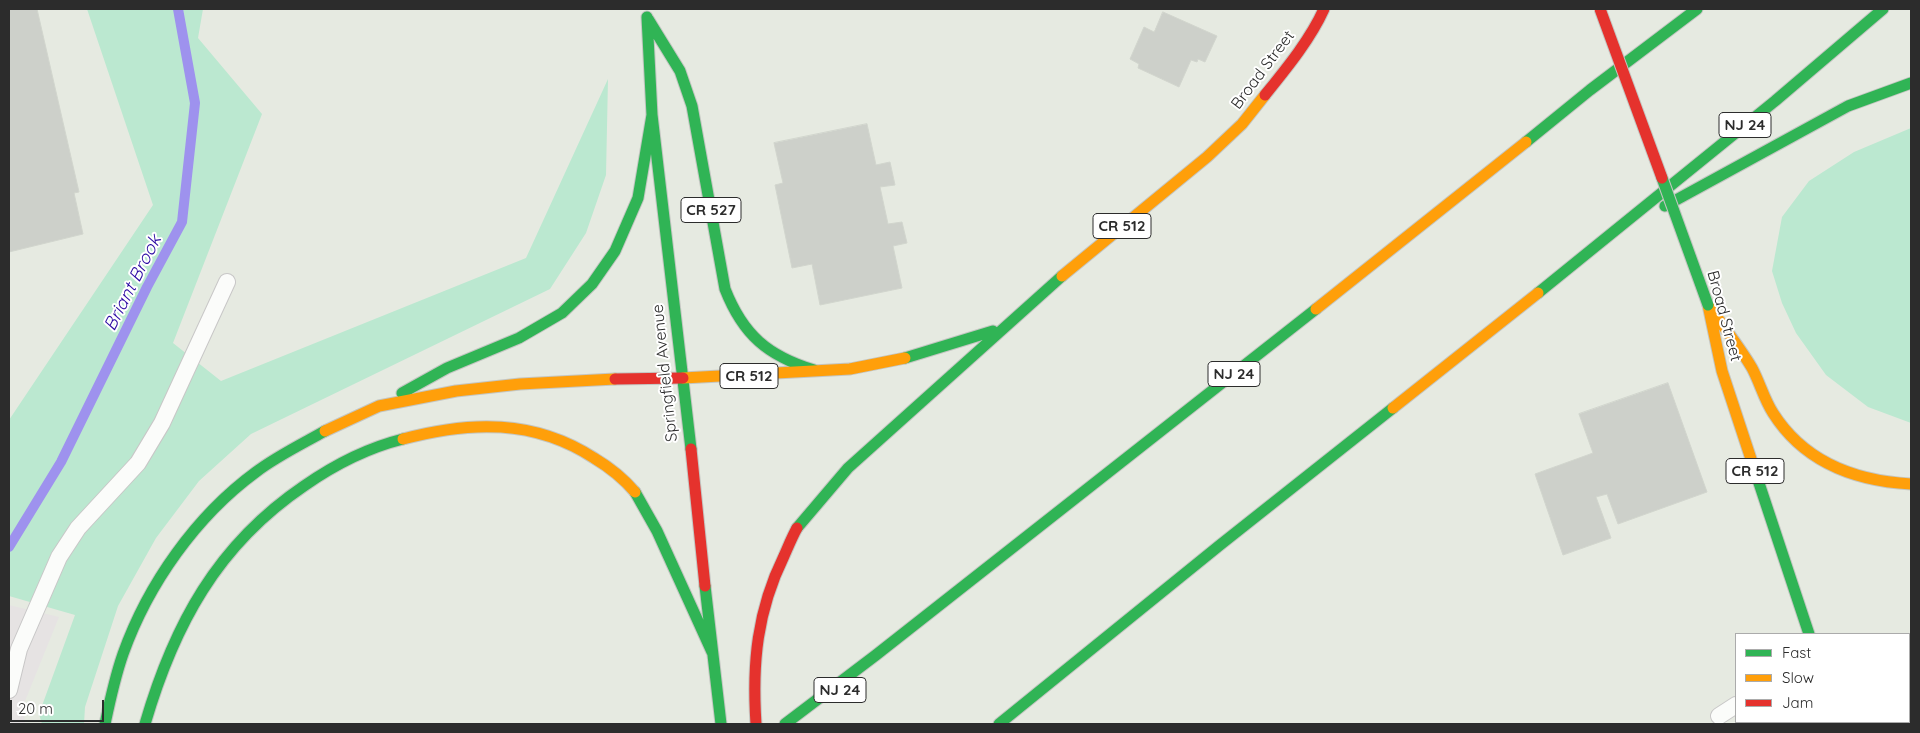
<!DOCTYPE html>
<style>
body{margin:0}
#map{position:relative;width:1920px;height:733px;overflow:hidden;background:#e6eae1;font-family:Quicksand,sans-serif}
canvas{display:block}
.frame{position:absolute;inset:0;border:10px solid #2c2c2c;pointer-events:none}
.legend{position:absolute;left:1735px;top:633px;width:175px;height:90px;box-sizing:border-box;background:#fff;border:1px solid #ababab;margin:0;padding:6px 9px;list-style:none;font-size:15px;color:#2c2c2c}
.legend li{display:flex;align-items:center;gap:10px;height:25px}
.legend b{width:25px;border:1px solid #ababab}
.scale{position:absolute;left:10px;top:700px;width:94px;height:22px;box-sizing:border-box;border:2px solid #2c2c2c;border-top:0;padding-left:6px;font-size:15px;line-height:18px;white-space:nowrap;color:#2c2c2c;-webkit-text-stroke:4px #fff;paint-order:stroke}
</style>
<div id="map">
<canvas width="1920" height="733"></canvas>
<div class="frame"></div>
<ul class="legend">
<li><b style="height:6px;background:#30b455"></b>Fast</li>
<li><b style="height:6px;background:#ff9f0a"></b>Slow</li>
<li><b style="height:6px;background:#e5322d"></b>Jam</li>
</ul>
<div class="scale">20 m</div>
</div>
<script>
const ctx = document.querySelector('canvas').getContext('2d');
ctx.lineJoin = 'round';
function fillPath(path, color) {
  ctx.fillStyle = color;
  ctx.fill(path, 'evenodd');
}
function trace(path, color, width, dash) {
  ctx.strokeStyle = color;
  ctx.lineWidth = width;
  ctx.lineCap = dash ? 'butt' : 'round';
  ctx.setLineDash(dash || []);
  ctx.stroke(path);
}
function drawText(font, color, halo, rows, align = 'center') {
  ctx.font = font + ' Quicksand,sans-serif';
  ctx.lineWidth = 4;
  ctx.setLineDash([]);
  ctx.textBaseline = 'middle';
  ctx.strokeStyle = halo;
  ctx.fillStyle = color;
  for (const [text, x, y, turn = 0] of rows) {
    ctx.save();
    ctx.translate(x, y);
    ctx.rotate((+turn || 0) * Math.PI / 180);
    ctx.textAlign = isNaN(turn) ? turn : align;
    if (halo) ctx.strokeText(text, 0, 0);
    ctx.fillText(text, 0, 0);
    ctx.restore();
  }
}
fillPath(new Path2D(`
 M 9,605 L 59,617 L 23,706 L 25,724 L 9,724 Z`), '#e6e3e3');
fillPath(new Path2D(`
 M 87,9 L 203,9 L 198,38 L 262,114 L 173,343 L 221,381 L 526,258 L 608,79 L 606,175 L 586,233 L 550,289 L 251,434 L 199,481 L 156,538 L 118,606 L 85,707 L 84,724 L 42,724 L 39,714 L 75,615 L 9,596 L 9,420 L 153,205 Z
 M 1911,128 L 1911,423 L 1868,407 L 1826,375 L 1796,333 L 1782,303 L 1772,271 L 1782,217 L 1809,181 L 1854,152 Z`), '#bbe8d0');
trace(new Path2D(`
 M 9,547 L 61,462 L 147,287 L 182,222 L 195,103 L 178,9`), '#9e92ee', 10);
const building = new Path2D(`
 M 9,9 L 37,9 L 79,192 L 74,193 L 83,234 L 9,252 Z
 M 1163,12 L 1217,36 L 1205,62 L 1198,59 L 1197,62 L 1191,60 L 1179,87 L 1138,68 L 1139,64 L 1130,59 L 1144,27 L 1154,32 Z
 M 867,124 L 876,165 L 890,162 L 895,185 L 880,187 L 888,224 L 902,222 L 907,243 L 893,246 L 902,288 L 820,305 L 812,264 L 792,268 L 775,185 L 783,183 L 774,143 Z
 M 1668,383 L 1707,492 L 1618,524 L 1607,494 L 1596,497 L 1611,538 L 1563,555 L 1535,474 L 1593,453 L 1579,414 Z`);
fillPath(building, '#cdd0ca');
trace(building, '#d1d5cd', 1);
const lane = new Path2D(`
 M 9,690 L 19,649 L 59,557 L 78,528 L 138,463 L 162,423 L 227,282
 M 1719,716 L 1736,705`);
const fast = new Path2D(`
 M 647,17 L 652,115 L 691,449
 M 648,19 L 680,71 L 692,106 L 725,289 C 743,335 768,356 814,370
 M 1526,142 L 1590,90 L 1697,9
 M 1665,206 L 1848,106 L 1911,83
 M 1538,293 L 1775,101 L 1883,9
 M 905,358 L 993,331
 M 402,393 L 447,368 L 519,338 L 562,313 L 592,284 L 615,251 L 638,198 L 652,115
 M 1754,468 L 1809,634
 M 635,492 L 657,531 L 712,652
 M 797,528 L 848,468 L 1062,276
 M 705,586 L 721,724
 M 1874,722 L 1874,724
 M 105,724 C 110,700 115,677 123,654 C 148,584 196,516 256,472 C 277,456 302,444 325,431
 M 145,724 C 174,625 217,545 304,486 C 334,465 367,448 403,439
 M 785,724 L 876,655 L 1316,309
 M 999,724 L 1220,545 L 1393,408`);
const slow = new Path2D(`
 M 1062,276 L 1207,157 L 1242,124 L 1265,95
 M 1708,305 L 1722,371 L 1754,468
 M 1708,305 C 1723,326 1739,346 1752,368 C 1760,383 1764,399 1773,413 C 1804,462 1856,481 1911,484
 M 1316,309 L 1526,142
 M 683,378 L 850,369 L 905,358
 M 1393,408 L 1538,293
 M 325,431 L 379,406 L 456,391 L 520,384 L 615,379
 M 403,439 C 470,421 534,419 594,458 C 609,467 624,479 635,492
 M 1909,643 L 1911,641
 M 1814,724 L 1815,722`);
const jam = new Path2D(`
 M 1265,95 C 1286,69 1310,40 1324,9
 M 615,379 L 683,378
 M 691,449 L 705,586
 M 756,724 C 752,663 757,611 784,556 C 788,547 792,537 797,528`);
trace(lane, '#c8c7c7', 18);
trace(fast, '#c4c6c2', 13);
trace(slow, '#c4c6c2', 13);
trace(jam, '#c4c6c2', 13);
trace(lane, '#fbfcfa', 16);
trace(fast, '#30b455', 11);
trace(slow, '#ff9f0a', 11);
trace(jam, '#e5322d', 11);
const fastBridge = new Path2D(`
 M 1662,178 L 1708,305`);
const jamBridge = new Path2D(`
 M 1600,9 L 1662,178`);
trace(fastBridge, '#c4c6c2', 13, []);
trace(jamBridge, '#c4c6c2', 13, []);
trace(fastBridge, '#30b455', 11);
trace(jamBridge, '#e5322d', 11);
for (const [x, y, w] of [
 [1745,125,52],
 [711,210,60],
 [1122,226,58],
 [1234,374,52],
 [749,376,58],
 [1755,471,58],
 [840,690,52]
]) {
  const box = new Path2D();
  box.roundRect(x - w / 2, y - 12.5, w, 25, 4);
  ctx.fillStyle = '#fff';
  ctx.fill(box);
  trace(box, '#2c2c2c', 1);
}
drawText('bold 15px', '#2c2c2c', null, [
 ["NJ 24",1745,125],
 ["CR 527",711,210],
 ["CR 512",1122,226],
 ["NJ 24",1234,374],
 ["CR 512",749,376],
 ["CR 512",1755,471],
 ["NJ 24",840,690]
]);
drawText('16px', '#2c2c2c', '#fff', [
 ["Broad Street",1263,70,-53],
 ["Broad Street",1724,316,75],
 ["Springfield Avenue",665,373,-96]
]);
drawText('italic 18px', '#2a08a3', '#fff', [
 ["Briant Brook",133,283,-63]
]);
</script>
